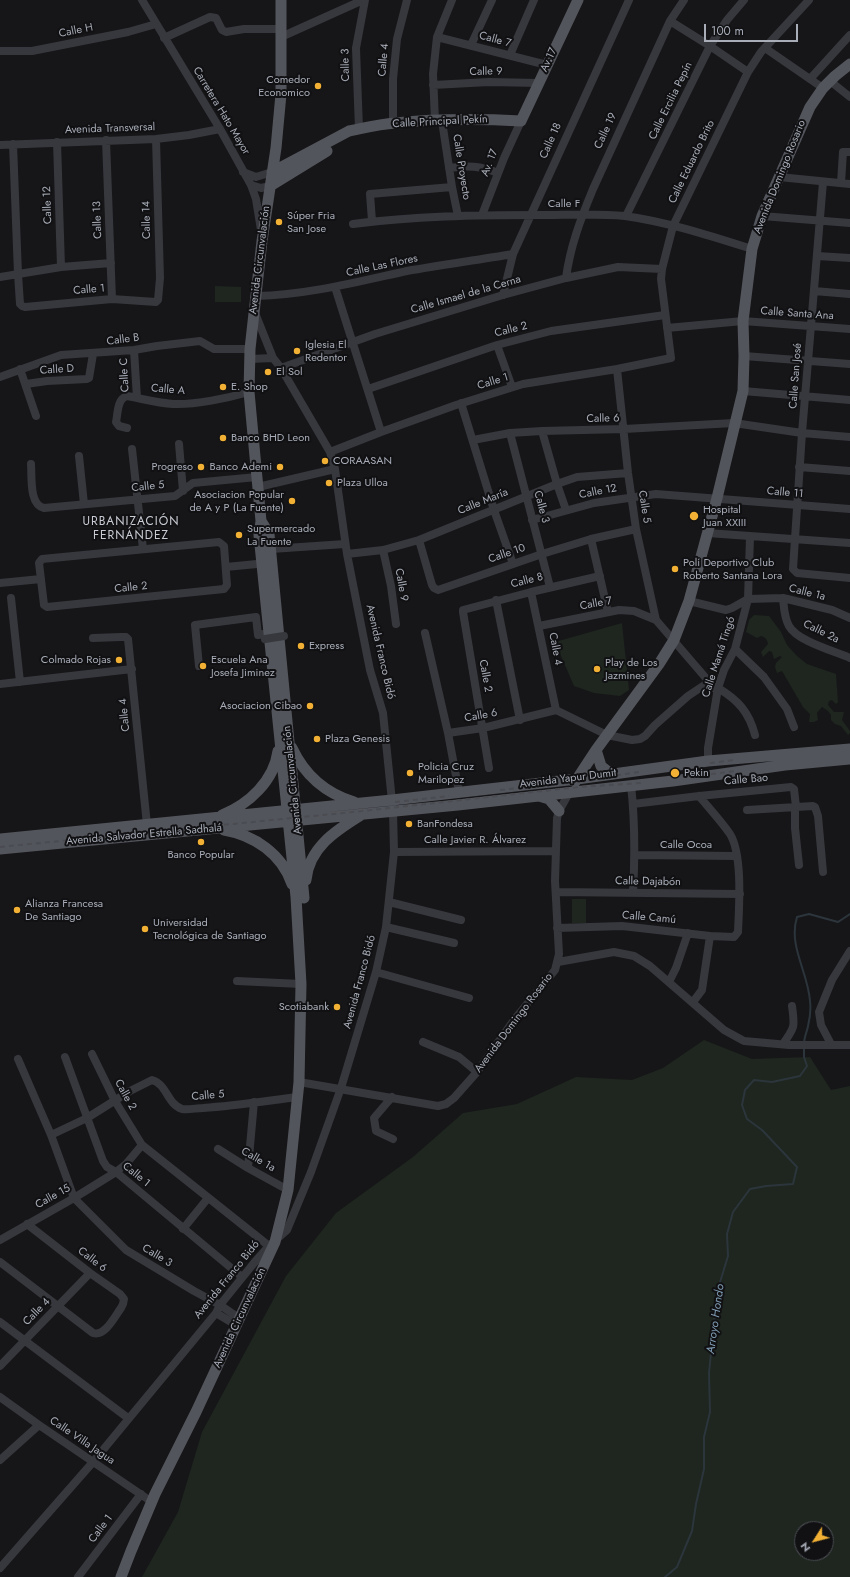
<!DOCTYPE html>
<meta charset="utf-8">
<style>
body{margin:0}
#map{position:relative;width:850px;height:1577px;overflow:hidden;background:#161618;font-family:Jost,sans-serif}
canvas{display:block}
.north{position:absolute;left:794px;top:1521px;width:40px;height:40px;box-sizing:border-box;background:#111113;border:1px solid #4d4f55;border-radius:50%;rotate:234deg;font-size:11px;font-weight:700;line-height:16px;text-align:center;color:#a8adb8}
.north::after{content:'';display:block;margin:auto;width:14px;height:18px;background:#f2b134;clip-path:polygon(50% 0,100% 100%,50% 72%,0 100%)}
.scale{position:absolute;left:704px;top:24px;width:94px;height:18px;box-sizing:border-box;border:2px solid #a8adb8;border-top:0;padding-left:5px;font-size:12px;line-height:14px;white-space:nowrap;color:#a8adb8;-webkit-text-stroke:3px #111113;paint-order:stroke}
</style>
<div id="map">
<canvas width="850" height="1577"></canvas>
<div class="north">N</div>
<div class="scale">100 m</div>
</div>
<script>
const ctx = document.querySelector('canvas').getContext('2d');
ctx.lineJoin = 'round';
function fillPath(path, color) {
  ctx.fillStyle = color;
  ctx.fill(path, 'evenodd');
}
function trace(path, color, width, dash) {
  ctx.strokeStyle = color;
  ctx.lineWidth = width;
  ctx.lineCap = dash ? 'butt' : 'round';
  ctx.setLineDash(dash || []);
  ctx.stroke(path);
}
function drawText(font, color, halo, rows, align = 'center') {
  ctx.font = font + ' Jost,sans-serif';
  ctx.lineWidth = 4;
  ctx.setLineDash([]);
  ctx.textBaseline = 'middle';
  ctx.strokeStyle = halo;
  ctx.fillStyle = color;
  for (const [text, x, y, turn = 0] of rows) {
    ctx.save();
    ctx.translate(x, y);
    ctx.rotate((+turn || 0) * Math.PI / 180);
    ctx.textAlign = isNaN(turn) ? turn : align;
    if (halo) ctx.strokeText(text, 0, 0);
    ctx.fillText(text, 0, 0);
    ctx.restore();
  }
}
fillPath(new Path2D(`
 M 215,286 L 241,287 L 241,302 L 215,302 Z
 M 754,615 L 769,616 L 781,632 L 787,645 L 797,656 L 807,664 L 836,674 L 838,702 L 836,704 L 832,700 L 829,701 L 828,705 L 834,712 L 844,712 L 842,720 L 850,731 L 850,733 L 848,735 L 841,726 L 835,724 L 831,720 L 831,715 L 828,711 L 822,707 L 817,713 L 818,720 L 814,722 L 809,722 L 810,714 L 803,707 L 782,671 L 777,673 L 775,667 L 776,663 L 782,657 L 780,656 L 774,659 L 772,652 L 769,651 L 763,657 L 761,652 L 768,644 C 767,639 765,637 761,636 L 757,638 L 746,632 L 749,620 Z
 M 622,623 L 629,690 L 620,696 L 594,693 L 574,686 L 555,642 Z
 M 572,899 L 586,899 L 586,923 L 572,923 Z
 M 704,1040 L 752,1059 L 810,1057 L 831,1090 L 850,1086 L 850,1577 L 142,1577 L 178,1512 L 202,1432 L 286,1276 L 336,1213 L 413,1157 L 463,1113 L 517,1104 L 576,1077 L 632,1080 L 663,1068 ZM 802,1529 L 826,1529 L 826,1553 L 802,1553 Z`), '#1e261f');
trace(new Path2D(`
 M 804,1044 C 804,1037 807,1032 808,1026 C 810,1018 811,1009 810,1001 C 808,972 788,946 797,917 L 809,914 L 838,922 L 850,914
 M 665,1577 L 677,1567 L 692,1531 L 696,1504 L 704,1469 L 704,1437 L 710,1412 L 709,1373 L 717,1292 L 728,1256 L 727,1234 L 733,1212 L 750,1189 L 766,1186 L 793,1184 L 797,1167 L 762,1130 L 747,1119 L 742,1105 L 745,1090 L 754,1080 L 772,1082 L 800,1076 L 807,1066 L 804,1057 L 804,1048`), '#2c353c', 2);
trace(new Path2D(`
 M 142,0 L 220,129 L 251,185 L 256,199 L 261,230
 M 670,21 L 710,46 L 748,72
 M 281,37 L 363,0
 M 437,37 L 547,65
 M 164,38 L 210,17 L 216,18 L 222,30 L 226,32 L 244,29 L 281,29
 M 471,45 L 492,0
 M 765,48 L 823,88
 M 0,51 L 32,51 L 128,32 L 156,24
 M 510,55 L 534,0
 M 810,79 L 850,35
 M 830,81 L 850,97
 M 433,85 L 489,82 L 539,83
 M 435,121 L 433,74 L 437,37 L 452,0
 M 442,121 L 452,187 L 458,216
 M 393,123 L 393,79 L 397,39 L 407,0
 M 359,129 L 356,48 L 365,0
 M 106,140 L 112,299
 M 57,142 L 61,267
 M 13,144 L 18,274 L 20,304 L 22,306 L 25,307 L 112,299 L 156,302 L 158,300 L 160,278 L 156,139
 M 0,145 L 156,139 L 189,135 L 220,129
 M 449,168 C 467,165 481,166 498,173
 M 243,172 L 256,177 L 272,172
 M 779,177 L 850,184
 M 823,182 L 802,433 L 793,569 L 797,573 L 850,578
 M 841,183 L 843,152 L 850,152
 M 251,185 L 261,188 L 270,186
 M 482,215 L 504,158 L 521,121
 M 626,216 L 710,46 L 727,20 L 744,0
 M 762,216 L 850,223
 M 372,221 L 370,194 L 452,187
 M 353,224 C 414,216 476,215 538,215 C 567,215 596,213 625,216 C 668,222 711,236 752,249
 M 817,256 L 850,258
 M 0,277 L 61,267 L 111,263
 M 566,278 C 570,247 581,218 593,189 L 670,21 L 684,0
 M 335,287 L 381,432
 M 814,291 L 850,294
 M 503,295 L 513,254 L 629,0
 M 256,296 C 307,295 357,282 407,271 C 442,265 477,260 513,254
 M 667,328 L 743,321 L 850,329
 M 497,345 L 512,387
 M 134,350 L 137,398
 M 744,356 L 850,364
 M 250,359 L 273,358
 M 281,368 L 375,334 L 503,295 L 566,278 L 618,267 L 662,269
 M 20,369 L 36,416
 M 617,369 L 628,473 L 636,529 L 656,620 L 717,691
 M 0,377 L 61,355 L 134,350 L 157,346 L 200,341 L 214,349 L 250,349
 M 26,384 L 47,381 L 87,379 L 89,378 L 93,354
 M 368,389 L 497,345 L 551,331 L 665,315
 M 743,391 L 850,400
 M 461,403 L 494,510 L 513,564
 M 127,428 L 119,426 L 116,422 C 118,413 117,399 127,396 C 143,399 158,403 173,404 C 195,405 228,398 249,392
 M 542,431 L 557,484 L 566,510
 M 510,433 L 550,587
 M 473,440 L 510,433 L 542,431 L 624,429 L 734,423 L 802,433 L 850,437
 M 179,444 L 183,491
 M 132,449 L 143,549
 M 330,452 L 381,432 L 456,405 L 523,384 L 617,369 L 671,358 L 661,279 L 662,269 L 673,226 L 748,72 L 761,52 L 809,0
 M 79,456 L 84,504
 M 31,464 C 32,477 29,505 44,508 L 175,496 L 193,483 L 257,477
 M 799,467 L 850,471
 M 258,487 L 335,469
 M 532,520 L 594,503 L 656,494 L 850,509
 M 707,533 L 850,543
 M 591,539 L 608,612
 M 419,540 L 432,585 L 434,588 L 438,590 L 542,554 L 591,539 L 636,529
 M 219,542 L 224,546 L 227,585 L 224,589 L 47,607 L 44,605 L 39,563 L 42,559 Z
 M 271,549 L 345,544
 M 383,550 L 391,586 L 396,624
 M 347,554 L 383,550 L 419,540 L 557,484 L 577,477 L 628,473
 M 226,567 L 267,563
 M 0,583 L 41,579
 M 531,592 L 556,710
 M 11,598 L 20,682
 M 783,598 C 784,608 784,617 789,626 C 797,641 834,651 850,658
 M 496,600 L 520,720
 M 689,601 L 726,610 L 732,608 L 748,599 L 783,598 L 832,610 L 850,618
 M 539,626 L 619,610 L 634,611 L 656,620
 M 425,633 L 448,733 L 459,792
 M 93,638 L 121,637 L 126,637 L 128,639 L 147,825
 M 735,649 L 764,677 L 787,709 L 794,727
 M 199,666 L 195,625 L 256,617 L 258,635 L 264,634 L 265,639
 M 0,684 L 132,669
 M 718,688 C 738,700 749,712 755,735
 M 448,733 L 483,728 L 556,710 L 607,735 L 632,740 L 640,739 L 645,736 L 655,725 L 688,696 L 709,682
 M 708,761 L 708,748 L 718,688 L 724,670 L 735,649 L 748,599 L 750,537
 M 489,768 L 463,612 L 463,610 L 531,592 L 600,576
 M 631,785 C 635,821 635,857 633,893
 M 633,804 L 699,796 L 791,787 L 794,789 L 796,807
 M 795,807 L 795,828 L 799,865
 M 747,810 L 813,806 L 815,807 L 818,816 L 823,872
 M 394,852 L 556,851
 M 635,855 L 736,856
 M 556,892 L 740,894
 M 389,902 L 461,920
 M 386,927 L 454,943
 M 557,928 L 622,926 L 710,936 L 734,937 L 738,932 C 739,908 743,855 730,834 C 721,821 709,808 699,796
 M 558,962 L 614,952 L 634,956 L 650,966 L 724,1030 L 744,1041 L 789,1045 L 850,1045
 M 376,972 L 469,998
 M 237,981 L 301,984
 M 669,982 L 676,968 L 688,933
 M 693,1002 L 702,990 L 710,936
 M 423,1042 L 459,1057 L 477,1072
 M 783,1044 C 795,1027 795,1027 792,1006
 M 831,1044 L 821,1025 L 819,1012 L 832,980 L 850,951
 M 92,1054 L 115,1101 L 142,1145 L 269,1246
 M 65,1057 L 103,1161 L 107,1167 L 116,1172 L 242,1277
 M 18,1059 L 51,1135 L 74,1198 L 126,1250 L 194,1291 L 220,1305 L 239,1318
 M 299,1082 L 438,1106 L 446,1104 L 454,1098 L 477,1072 L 514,1020 L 555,970 L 559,954 L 555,881 L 557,818 L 559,811 L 569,793
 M 392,1097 L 374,1118 L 376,1131 L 393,1139
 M 51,1135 L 87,1118 L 130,1091 L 152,1080 C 167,1084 167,1104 182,1109 C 188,1110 197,1108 203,1108 C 235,1106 266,1101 298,1097
 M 218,1149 L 248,1168 L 288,1190
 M 248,1168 L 254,1102
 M 183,1229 L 208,1198
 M 0,1240 L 74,1198 L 116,1172 L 126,1164 L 142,1145
 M 0,1262 L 93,1333 C 105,1337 115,1316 121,1308 L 123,1304 L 124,1299 L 120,1294 L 90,1273 L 27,1224
 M 216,1313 L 236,1325
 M 0,1322 L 128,1418
 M 0,1366 L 90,1273
 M 0,1397 L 39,1425 L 152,1502
 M 0,1460 L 39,1425
 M 0,1568 L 93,1462 L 216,1313 L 220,1305 L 254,1263 L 269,1246 L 287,1230 L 311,1172 L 341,1088 L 376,972 L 386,927 L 394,852 L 393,811 L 383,713 L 370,670 L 347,554 L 335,469 L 330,452 L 281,368 L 273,358 L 255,313
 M 78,1577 L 141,1494`), '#37383d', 8);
trace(new Path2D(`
 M 272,172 L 349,131 C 364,128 380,124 395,123 C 435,119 481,119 521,121 L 578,0
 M 270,186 L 327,151
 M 261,521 L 269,534 L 304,898
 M 292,748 C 305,776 325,793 354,802
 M 596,750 L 601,766 L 611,774
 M 575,782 L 596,750 L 659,664 L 674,640 L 689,601 L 717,498 L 743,391 L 744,356 L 743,321 L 752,249 L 762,216 L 810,107 L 823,88 L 835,76 L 850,64
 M 539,796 L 549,799 L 559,811
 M 222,815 C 249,804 274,781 278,751
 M 224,830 C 254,835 282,854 292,884
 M 0,839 L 392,800 L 577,779 L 708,761 L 850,749
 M 0,849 L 458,805 L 673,781 L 785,765 L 850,759
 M 306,880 C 309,848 335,831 361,815
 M 121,1577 L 131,1551 L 155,1494 L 196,1412 L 275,1242 L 288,1190 L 299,1082 L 301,984 L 296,897 L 259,535 L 261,521 L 249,392 L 250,349 L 262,241 L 276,148 L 281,94 L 281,0`), '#53555c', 11);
trace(new Path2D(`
 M 710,763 L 735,760
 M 711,774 L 736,771
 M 500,790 L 578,781 L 639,772
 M 395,802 L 449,796
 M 0,847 L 353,812 L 579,787 L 641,783`), '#4a4c52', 2, [5, 4]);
trace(new Path2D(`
 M 265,639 L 284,636`), '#37383d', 8);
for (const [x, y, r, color] of [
 [318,86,4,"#f2b134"],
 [279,222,4,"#f2b134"],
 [297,351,4,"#f2b134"],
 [268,372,4,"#f2b134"],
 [223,387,4,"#f2b134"],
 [223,438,4,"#f2b134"],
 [325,461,4,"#f2b134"],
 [201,467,4,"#f2b134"],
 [280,467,4,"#f2b134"],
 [329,483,4,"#f2b134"],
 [292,501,4,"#f2b134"],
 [694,516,5,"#f2b134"],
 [239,535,4,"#f2b134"],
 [675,569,4,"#f2b134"],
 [301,646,4,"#f2b134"],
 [119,660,4,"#f2b134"],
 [203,666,4,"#f2b134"],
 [597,669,4,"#f2b134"],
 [310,706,4,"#f2b134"],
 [317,739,4,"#f2b134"],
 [410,773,4,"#f2b134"],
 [675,773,5,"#f2b134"],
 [409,824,4,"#f2b134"],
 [201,842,4,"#f2b134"],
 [17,910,4,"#f2b134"],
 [145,929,4,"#f2b134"],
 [337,1007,4,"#f2b134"]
]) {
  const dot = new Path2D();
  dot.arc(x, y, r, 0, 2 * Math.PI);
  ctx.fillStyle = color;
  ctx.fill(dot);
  trace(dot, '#111113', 1.5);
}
drawText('11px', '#a8adb8', '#111113', [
 ["Calle H",76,31,-11],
 ["Calle 7",495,40,15],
 ["Calle 4",384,60,-85],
 ["Av.17",549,60,-65],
 ["Calle 3",346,65,-91],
 ["Calle 9",486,72,-1],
 ["Calle Ercilia Pepín",671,101,-64],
 ["Carretera Hato Mayor",221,111,59],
 ["Calle Principal Pekín",440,122,-3],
 ["Avenida Transversal",110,129,-2],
 ["Calle 19",606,131,-65],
 ["Calle 18",551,141,-66],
 ["Calle Eduardo Brito",692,162,-64],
 ["Av. 17",490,163,-68],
 ["Calle Proyecto",461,167,81],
 ["Avenida Domingo Rosario",780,177,-68],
 ["Calle F",564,204],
 ["Calle 12",48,205,-92],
 ["Calle 13",98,220,-92],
 ["Calle 14",147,220,-91],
 ["Avenida Circunvalación",260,260,-83],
 ["Calle Las Flores",382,266,-12],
 ["Calle 1",89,290,-5],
 ["Calle Ismael de la Cerna",466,295,-16],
 ["Calle Santa Ana",797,314,4],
 ["Calle 2",511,330,-14],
 ["Calle B",123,340,-7],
 ["Calle D",57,370,-4],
 ["Calle C",125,375,-93],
 ["Calle San José",796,376,-86],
 ["Calle 1",493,382,-17],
 ["Calle A",168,390,5],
 ["Calle 6",603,419,-1],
 ["Calle 5",148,487,-6],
 ["Calle 12",598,492,-11],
 ["Calle 11",785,493,5],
 ["Calle María",483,502,-22],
 ["Calle 3",541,507,75],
 ["Calle 5",644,507,81],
 ["Calle 10",507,554,-19],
 ["Calle 8",527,581,-14],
 ["Calle 9",401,585,80],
 ["Calle 2",131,588,-6],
 ["Calle 1a",807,593,14],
 ["Calle 7",596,604,-10],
 ["Calle 2a",821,632,26],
 ["Calle 4",555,649,79],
 ["Avenida Franco Bidó",380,652,77],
 ["Calle Mamá Tingó",719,657,-72],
 ["Calle 2",485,676,80],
 ["Calle 4",125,715,-96],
 ["Calle 6",481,716,-10],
 ["Avenida Yapur Dumit",568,779,-7],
 ["Avenida Circunvalación",293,780,-96],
 ["Calle Bao",746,780,-5],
 ["Avenida Salvador Estrella Sadhalá",144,835,-5],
 ["Calle Javier R. Álvarez",475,840],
 ["Calle Ocoa",686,845],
 ["Calle Dajabón",648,882,1],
 ["Calle Camú",649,918,5],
 ["Avenida Franco Bidó",360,982,-75],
 ["Avenida Domingo Rosario",514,1023,-53],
 ["Calle 2",125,1095,61],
 ["Calle 5",208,1096,-5],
 ["Calle 1a",258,1160,30],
 ["Calle 1",136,1175,39],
 ["Calle 15",53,1197,-29],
 ["Calle 3",157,1256,31],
 ["Calle 6",92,1260,37],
 ["Avenida Franco Bidó",227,1280,-51],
 ["Calle 4",37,1312,-46],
 ["Avenida Circunvalación",240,1318,-65],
 ["Calle Villa Jagua",82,1441,34],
 ["Calle 1",101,1529,-53]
]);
drawText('11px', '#a8adb8', '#111113', [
 ["Comedor",310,80,"right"],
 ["Economico",310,93,"right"],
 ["Súper Fria",287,216],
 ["San Jose",287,229],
 ["Iglesia El",305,345],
 ["Redentor",305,358],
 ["El Sol",276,372],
 ["E. Shop",231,387],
 ["Banco BHD Leon",231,438],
 ["CORAASAN",333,461],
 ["Progreso",193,467,"right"],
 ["Banco Ademi",272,467,"right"],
 ["Plaza Ulloa",337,483],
 ["Asociacion Popular",284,495,"right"],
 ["de A y P (La Fuente)",284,508,"right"],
 ["Hospital",703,510],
 ["Juan XXIII",703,523],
 ["Supermercado",247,529],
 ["La Fuente",247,542],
 ["Poli Deportivo Club",683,563],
 ["Roberto Santana Lora",683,576],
 ["Express",309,646],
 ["Colmado Rojas",111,660,"right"],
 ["Escuela Ana",211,660],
 ["Josefa Jiminez",211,673],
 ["Play de Los",605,663],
 ["Jazmines",605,676],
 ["Asociacion Cibao",302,706,"right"],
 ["Plaza Genesis",325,739],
 ["Policia Cruz",418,767],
 ["Marilopez",418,780],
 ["Pekin",684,773],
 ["BanFondesa",417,824],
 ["Banco Popular",201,855,"center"],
 ["Alianza Francesa",25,904],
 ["De Santiago",25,917],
 ["Universidad",153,923],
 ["Tecnológica de Santiago",153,936],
 ["Scotiabank",329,1007,"right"]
], 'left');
ctx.letterSpacing = '1px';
drawText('12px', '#c9ccd4', '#111113', [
 ["URBANIZACIÓN",131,522],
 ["FERNÁNDEZ",131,536]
]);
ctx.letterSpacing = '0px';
drawText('italic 12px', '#7f9bb3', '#111113', [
 ["Arroyo Hondo",716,1319,-82]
]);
</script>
